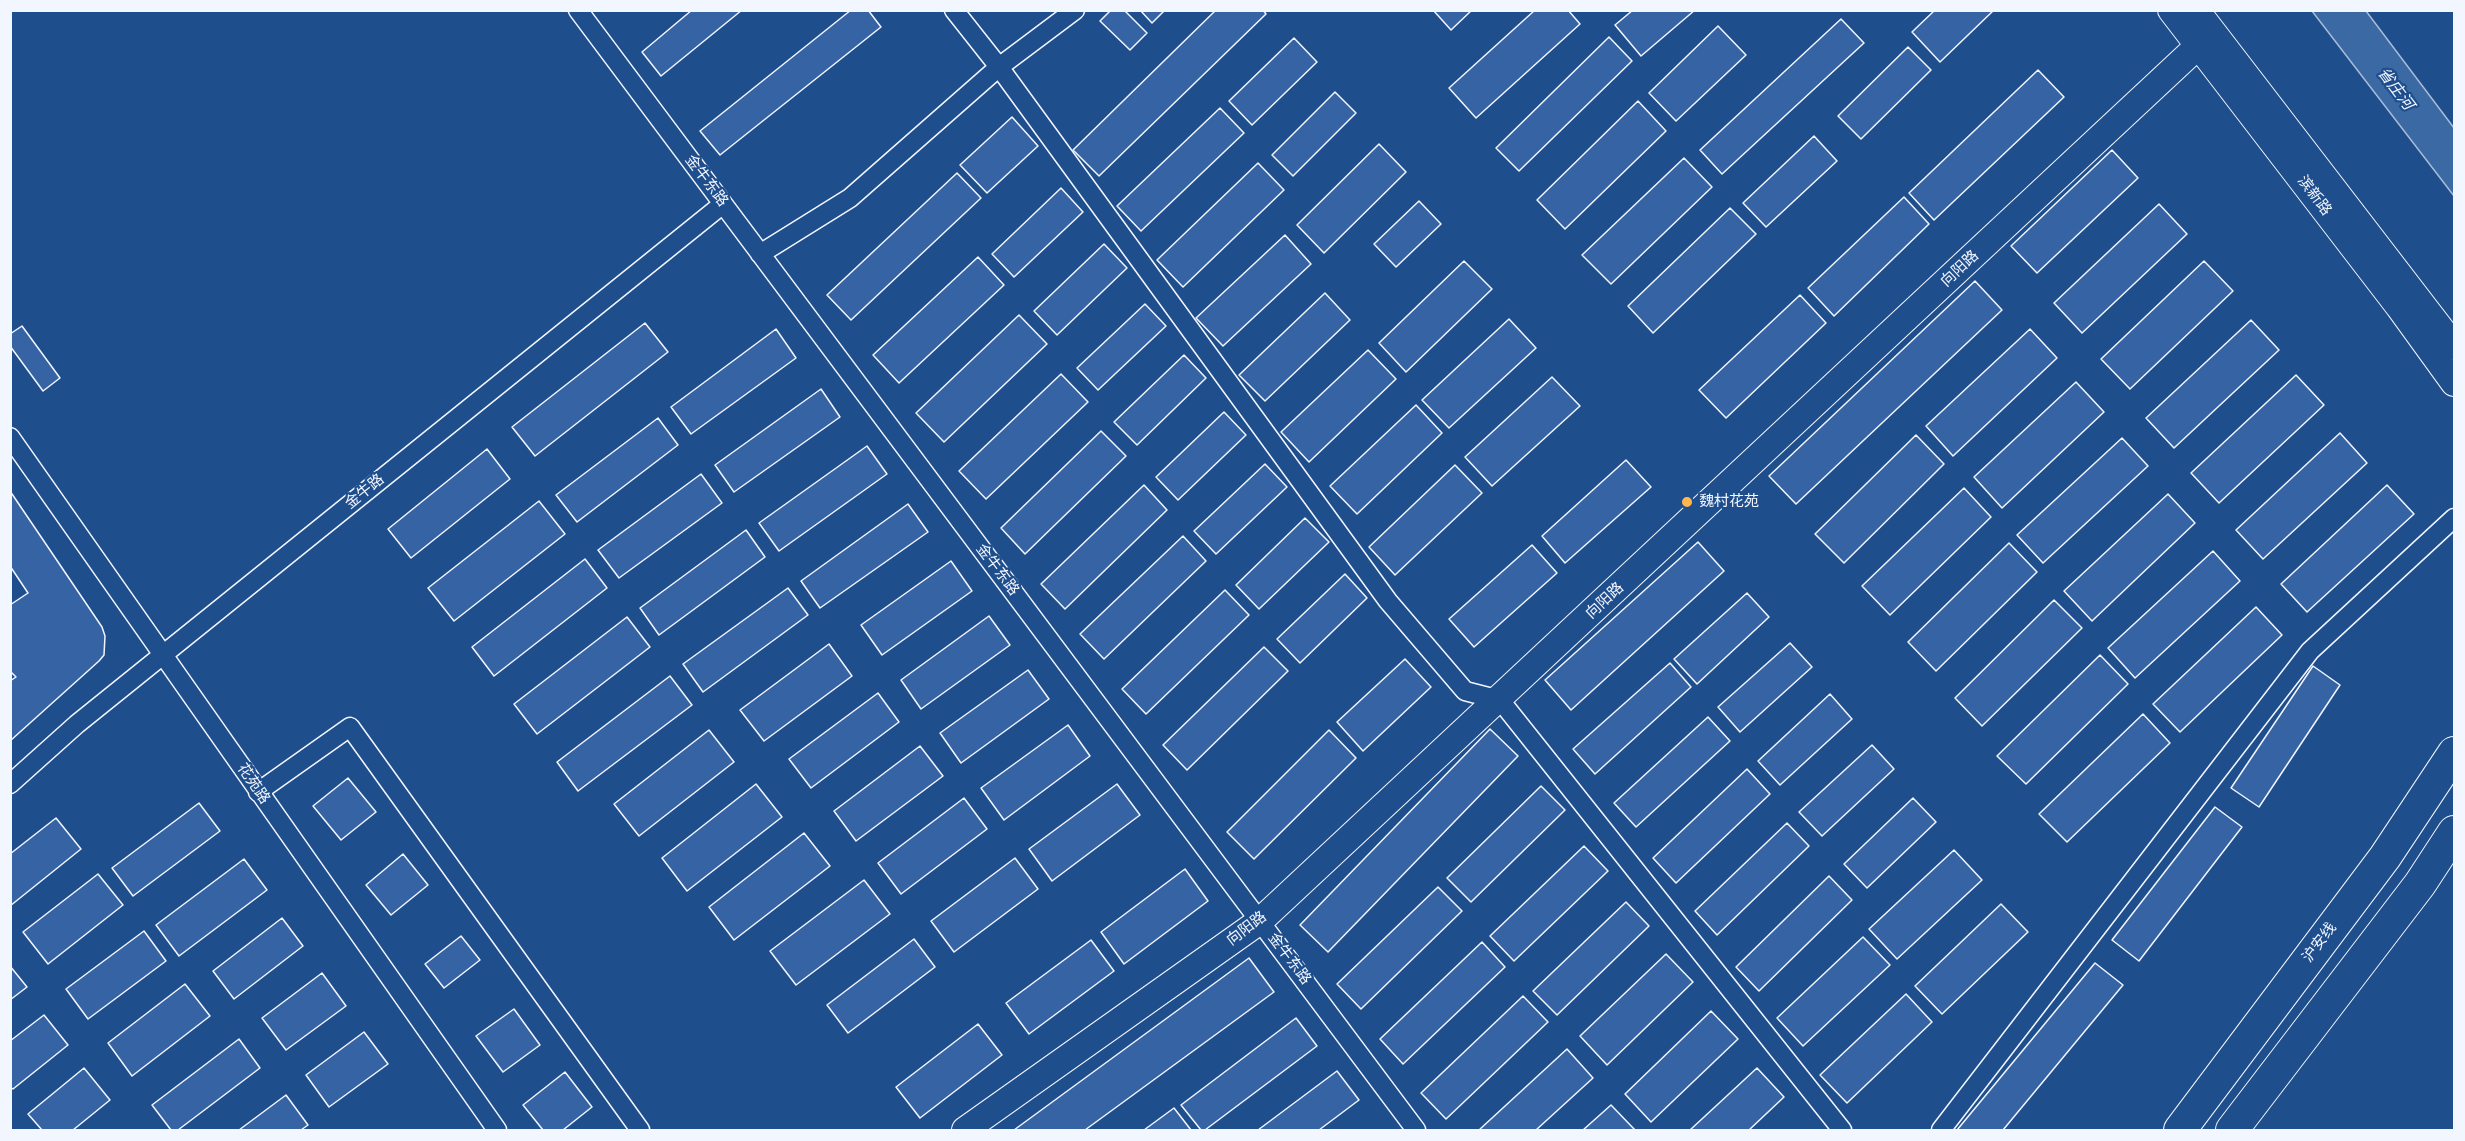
<!DOCTYPE html>
<meta charset="utf-8">
<style>
body{margin:0}
#map{position:relative;width:2465px;height:1141px;overflow:hidden;background:#1f4e8c;font-family:"DejaVu Sans",sans-serif}
canvas{display:block}
.frame{position:absolute;inset:0;border:12px solid #f2f6ff;pointer-events:none}
</style>
<div id="map">
<canvas width="2465" height="1141"></canvas>
<div class="frame"></div>
</div>
<script>
const ctx = document.querySelector('canvas').getContext('2d');
ctx.lineJoin = 'round';
function fillPath(path, color) {
  ctx.fillStyle = color;
  ctx.fill(path, 'evenodd');
}
function trace(path, color, width, dash) {
  ctx.strokeStyle = color;
  ctx.lineWidth = width;
  ctx.lineCap = dash ? 'butt' : 'round';
  ctx.setLineDash(dash || []);
  ctx.stroke(path);
}
function drawText(font, color, halo, rows, align = 'center') {
  ctx.font = font + ' "DejaVu Sans","Noto Sans SC",sans-serif';
  ctx.lineWidth = 4.5;
  ctx.setLineDash([]);
  ctx.textBaseline = 'middle';
  ctx.strokeStyle = halo;
  ctx.fillStyle = color;
  for (const [text, x, y, turn = 0] of rows) {
    ctx.save();
    ctx.translate(x, y);
    ctx.rotate((+turn || 0) * Math.PI / 180);
    ctx.textAlign = isNaN(turn) ? turn : align;
    if (halo) ctx.strokeText(text, 0, 0);
    ctx.fillText(text, 0, 0);
    ctx.restore();
  }
}
const water = new Path2D(`
 M 2312,11 L 2366,11 L 2454,128 L 2454,196 Z`);
fillPath(water, '#3b69a3');
trace(water, '#a8bbd7', 1.5);
const building = new Path2D(`
 M 692,10 L 742,10 L 661,76 L 642,52 Z
 M 851,10 L 868,10 L 881,27 L 720,155 L 700,131 Z
 M 1111,10 L 1124,10 L 1147,33 L 1130,50 L 1100,21 Z
 M 1140,10 L 1165,10 L 1152,23 Z
 M 1216,10 L 1263,10 L 1266,14 L 1099,176 L 1073,150 Z
 M 1433,10 L 1472,10 L 1451,30 Z
 M 1535,10 L 1568,10 L 1580,24 L 1476,118 L 1449,88 Z
 M 1633,10 L 1695,10 L 1641,56 L 1615,25 Z
 M 1935,10 L 1994,10 L 1940,62 L 1912,32 Z
 M 1841,19 L 1864,43 L 1722,174 L 1700,150 Z
 M 1718,26 L 1746,55 L 1676,121 L 1649,93 Z
 M 1609,37 L 1632,61 L 1519,171 L 1496,148 Z
 M 1294,38 L 1317,62 L 1252,125 L 1229,101 Z
 M 1908,47 L 1931,70 L 1861,139 L 1838,116 Z
 M 2038,70 L 2064,97 L 1934,220 L 1909,193 Z
 M 1335,92 L 1356,113 L 1293,176 L 1272,155 Z
 M 1638,101 L 1666,131 L 1565,229 L 1537,200 Z
 M 1220,108 L 1244,133 L 1141,231 L 1117,206 Z
 M 1012,117 L 1038,146 L 987,193 L 960,165 Z
 M 1814,136 L 1837,161 L 1766,227 L 1743,203 Z
 M 1379,144 L 1406,172 L 1324,253 L 1297,225 Z
 M 2112,150 L 2138,178 L 2037,273 L 2011,246 Z
 M 1684,158 L 1712,187 L 1611,284 L 1582,255 Z
 M 1258,163 L 1284,190 L 1183,287 L 1157,260 Z
 M 957,173 L 981,198 L 851,320 L 827,295 Z
 M 1061,188 L 1083,212 L 1014,277 L 992,254 Z
 M 1904,197 L 1929,224 L 1834,316 L 1808,288 Z
 M 1419,201 L 1441,224 L 1396,267 L 1374,244 Z
 M 2159,204 L 2187,234 L 2082,333 L 2054,303 Z
 M 1730,208 L 1756,234 L 1653,333 L 1628,306 Z
 M 1285,235 L 1311,264 L 1223,346 L 1196,318 Z
 M 1104,244 L 1127,268 L 1057,335 L 1034,311 Z
 M 978,257 L 1004,285 L 899,383 L 873,355 Z
 M 1464,261 L 1492,289 L 1406,372 L 1379,343 Z
 M 2204,261 L 2233,291 L 2130,389 L 2101,359 Z
 M 1975,281 L 2002,310 L 1796,504 L 1769,476 Z
 M 1325,293 L 1350,320 L 1265,401 L 1239,375 Z
 M 1800,295 L 1826,323 L 1726,418 L 1699,390 Z
 M 1145,304 L 1166,326 L 1098,390 L 1077,368 Z
 M 1019,315 L 1047,344 L 944,442 L 916,413 Z
 M 1509,319 L 1536,348 L 1449,428 L 1422,400 Z
 M 2251,320 L 2279,350 L 2174,448 L 2146,418 Z
 M 645,323 L 668,352 L 535,456 L 512,427 Z
 M 22,326 L 60,378 L 43,391 L 10,346 L 10,334 Z
 M 776,329 L 796,358 L 691,434 L 671,407 Z
 M 2030,329 L 2057,358 L 1953,456 L 1926,426 Z
 M 1368,350 L 1396,379 L 1309,462 L 1281,432 Z
 M 1184,355 L 1206,378 L 1137,445 L 1114,422 Z
 M 1061,374 L 1088,402 L 986,499 L 959,471 Z
 M 2296,375 L 2324,405 L 2219,503 L 2191,473 Z
 M 1552,377 L 1580,406 L 1492,486 L 1465,457 Z
 M 2076,382 L 2104,412 L 2002,508 L 1974,477 Z
 M 821,389 L 840,417 L 734,492 L 715,465 Z
 M 1416,405 L 1442,433 L 1357,514 L 1330,486 Z
 M 1224,412 L 1246,435 L 1178,500 L 1156,477 Z
 M 658,418 L 678,445 L 577,522 L 556,495 Z
 M 1101,431 L 1126,456 L 1025,554 L 1001,528 Z
 M 2340,433 L 2367,463 L 2263,559 L 2236,530 Z
 M 1916,435 L 1944,464 L 1844,563 L 1815,534 Z
 M 2122,438 L 2148,466 L 2043,563 L 2017,535 Z
 M 867,446 L 887,474 L 779,551 L 759,523 Z
 M 487,449 L 510,479 L 411,558 L 388,529 Z
 M 1626,460 L 1651,487 L 1565,563 L 1542,536 Z
 M 1265,464 L 1287,487 L 1216,554 L 1194,531 Z
 M 1455,465 L 1482,493 L 1395,575 L 1369,547 Z
 M 701,474 L 722,503 L 619,578 L 598,550 Z
 M 1144,485 L 1167,510 L 1065,609 L 1041,584 Z
 M 2387,485 L 2414,514 L 2307,612 L 2281,584 Z
 M 1964,488 L 1991,517 L 1890,615 L 1862,586 Z
 M 10,491 L 102,627 L 105,636 L 104,655 L 99,661 L 10,741 L 10,681 L 16,677 L 10,671 L 10,605 L 28,593 L 10,566 Z
 M 2168,494 L 2195,523 L 2092,621 L 2064,591 Z
 M 539,501 L 565,534 L 454,621 L 428,588 Z
 M 908,504 L 928,532 L 820,608 L 801,581 Z
 M 1305,518 L 1329,542 L 1259,609 L 1236,585 Z
 M 746,530 L 765,557 L 659,635 L 640,608 Z
 M 1183,536 L 1206,561 L 1104,659 L 1080,634 Z
 M 1698,542 L 1724,571 L 1571,710 L 1545,680 Z
 M 2009,543 L 2037,572 L 1936,671 L 1908,642 Z
 M 1532,545 L 1557,573 L 1474,647 L 1449,619 Z
 M 2213,551 L 2240,581 L 2135,678 L 2108,648 Z
 M 585,559 L 607,588 L 494,676 L 472,647 Z
 M 951,561 L 972,591 L 882,655 L 861,625 Z
 M 1345,574 L 1367,598 L 1300,663 L 1277,639 Z
 M 788,588 L 808,615 L 703,692 L 683,664 Z
 M 1225,590 L 1249,615 L 1146,714 L 1122,689 Z
 M 1747,593 L 1769,617 L 1697,684 L 1674,659 Z
 M 2054,600 L 2082,628 L 1982,726 L 1955,698 Z
 M 2256,607 L 2282,635 L 2180,732 L 2153,704 Z
 M 989,616 L 1010,645 L 921,709 L 901,680 Z
 M 627,617 L 650,647 L 537,734 L 514,704 Z
 M 1790,643 L 1812,667 L 1740,732 L 1718,707 Z
 M 829,644 L 852,676 L 764,741 L 740,710 Z
 M 1264,647 L 1288,671 L 1187,770 L 1163,745 Z
 M 2100,655 L 2128,684 L 2026,784 L 1997,756 Z
 M 1405,659 L 1431,687 L 1363,751 L 1337,722 Z
 M 1670,663 L 1691,687 L 1595,774 L 1573,749 Z
 M 2313,666 L 2340,685 L 2259,807 L 2231,788 Z
 M 1028,670 L 1049,699 L 961,763 L 940,733 Z
 M 670,676 L 692,705 L 578,791 L 557,762 Z
 M 878,693 L 899,722 L 811,788 L 789,759 Z
 M 1830,694 L 1852,719 L 1780,785 L 1758,761 Z
 M 2143,714 L 2170,743 L 2067,842 L 2039,814 Z
 M 1708,717 L 1730,741 L 1636,827 L 1614,803 Z
 M 1068,725 L 1090,756 L 1004,820 L 981,788 Z
 M 1490,729 L 1518,756 L 1328,952 L 1300,925 Z
 M 709,730 L 734,762 L 639,836 L 614,804 Z
 M 1329,730 L 1356,758 L 1254,859 L 1227,832 Z
 M 1872,745 L 1894,769 L 1822,836 L 1799,812 Z
 M 920,746 L 943,776 L 856,841 L 834,811 Z
 M 1747,769 L 1770,794 L 1676,883 L 1653,858 Z
 M 348,778 L 376,812 L 341,840 L 313,806 Z
 M 756,784 L 782,817 L 687,891 L 662,858 Z
 M 1117,784 L 1140,815 L 1052,881 L 1029,849 Z
 M 1541,786 L 1565,810 L 1471,902 L 1447,878 Z
 M 964,798 L 987,829 L 901,894 L 878,863 Z
 M 1913,798 L 1936,822 L 1867,888 L 1844,864 Z
 M 199,803 L 220,831 L 133,896 L 112,868 Z
 M 2215,807 L 2242,827 L 2139,961 L 2112,940 Z
 M 56,818 L 81,849 L 10,906 L 10,854 Z
 M 1787,823 L 1809,846 L 1717,935 L 1695,911 Z
 M 804,833 L 830,866 L 734,940 L 709,907 Z
 M 1584,846 L 1608,871 L 1514,961 L 1490,936 Z
 M 1954,850 L 1982,880 L 1897,959 L 1869,929 Z
 M 403,854 L 428,885 L 391,915 L 366,885 Z
 M 1015,858 L 1038,889 L 954,952 L 931,921 Z
 M 244,859 L 267,890 L 179,956 L 156,925 Z
 M 1185,869 L 1208,901 L 1124,964 L 1101,932 Z
 M 98,874 L 123,905 L 48,964 L 23,932 Z
 M 1829,876 L 1852,900 L 1759,991 L 1736,967 Z
 M 864,880 L 890,914 L 796,985 L 770,951 Z
 M 1438,887 L 1462,911 L 1361,1009 L 1337,984 Z
 M 1626,902 L 1649,926 L 1557,1015 L 1533,991 Z
 M 2001,904 L 2028,932 L 1942,1014 L 1915,986 Z
 M 282,918 L 303,946 L 234,999 L 213,971 Z
 M 144,931 L 166,961 L 88,1019 L 66,989 Z
 M 461,936 L 480,960 L 444,988 L 425,964 Z
 M 1863,937 L 1890,965 L 1803,1046 L 1777,1018 Z
 M 914,939 L 935,967 L 848,1033 L 827,1005 Z
 M 1091,940 L 1114,971 L 1029,1034 L 1006,1003 Z
 M 1482,942 L 1505,967 L 1403,1064 L 1380,1039 Z
 M 1666,954 L 1693,982 L 1607,1065 L 1580,1036 Z
 M 1249,958 L 1274,992 L 1085,1130 L 1014,1130 Z
 M 2095,963 L 2123,985 L 2003,1130 L 1957,1130 Z
 M 10,966 L 27,987 L 10,1000 Z
 M 322,973 L 346,1006 L 286,1050 L 262,1018 Z
 M 185,984 L 210,1016 L 132,1076 L 108,1043 Z
 M 1906,994 L 1932,1022 L 1847,1103 L 1820,1075 Z
 M 1523,996 L 1548,1022 L 1446,1119 L 1421,1093 Z
 M 514,1009 L 540,1045 L 503,1072 L 476,1036 Z
 M 1711,1011 L 1738,1039 L 1651,1122 L 1625,1094 Z
 M 44,1015 L 68,1045 L 13,1089 L 10,1087 L 10,1041 Z
 M 1296,1018 L 1317,1046 L 1205,1130 L 1201,1130 L 1181,1105 Z
 M 978,1024 L 1002,1055 L 920,1118 L 896,1087 Z
 M 364,1032 L 388,1064 L 329,1107 L 306,1075 Z
 M 239,1039 L 260,1068 L 178,1130 L 171,1130 L 152,1105 Z
 M 1567,1049 L 1593,1078 L 1536,1130 L 1479,1130 Z
 M 84,1068 L 110,1100 L 73,1130 L 42,1130 L 28,1114 Z
 M 1757,1068 L 1784,1097 L 1749,1130 L 1690,1130 Z
 M 1337,1071 L 1359,1100 L 1319,1130 L 1258,1130 Z
 M 565,1072 L 592,1107 L 563,1130 L 543,1130 L 523,1105 Z
 M 286,1095 L 308,1125 L 301,1130 L 239,1130 Z
 M 1611,1105 L 1635,1130 L 1583,1130 Z
 M 1174,1108 L 1191,1130 L 1144,1130 Z`);
fillPath(building, '#3563a3');
trace(building, '#f2f6ff', 1.5);
const street = new Path2D(`
 M 578,10 L 1416,1130
 M 954,10 L 999,67 L 1388,601 L 1465,691 L 1500,700 L 1842,1130
 M 760,254 L 850,198 L 999,67 L 1075,10
 M 10,437 L 497,1130
 M 10,784 L 77,724 L 723,204
 M 258,792 L 350,727 L 640,1130
 M 1941,1130 L 2310,651 L 2454,518`);
const secondary = new Path2D(`
 M 2171,10 L 2399,307 L 2454,383
 M 2196,10 L 2454,346
 M 965,1130 L 1260,921 L 2198,46 L 2216,36`);
const highway = new Path2D(`
 M 2180,1130 L 2385,857 L 2454,753
 M 2232,1130 L 2420,884 L 2454,832`);
trace(street, '#f2f6ff', 21);
trace(secondary, '#f2f6ff', 28);
trace(highway, '#f2f6ff', 34);
trace(street, '#1f4e8c', 18);
trace(secondary, '#1f4e8c', 26);
trace(highway, '#1f4e8c', 32);
for (const [x, y, r, color] of [
 [1687,502,6,"#ffb74d"]
]) {
  const dot = new Path2D();
  dot.arc(x, y, r, 0, 2 * Math.PI);
  ctx.fillStyle = color;
  ctx.fill(dot);
  trace(dot, '#1f4e8c', 2);
}
drawText('15px', '#f2f6ff', '#1f4e8c', [
 ["金牛东路",706,181,53],
 ["滨新路",2314,196,53],
 ["向阳路",1960,269,-43],
 ["金牛路",365,492,-39],
 ["金牛东路",997,570,53],
 ["向阳路",1605,601,-43],
 ["花苑路",253,784,55],
 ["向阳路",1247,929,-37],
 ["沪安线",2320,943,-53],
 ["金牛东路",1289,959,53]
]);
drawText('15px', '#f2f6ff', '#1f4e8c', [
 ["魏村花苑",1699,502]
], 'left');
drawText('italic 16px', '#f2f6ff', '#1f4e8c', [
 ["省庄河",2395,89,53]
]);
</script>
